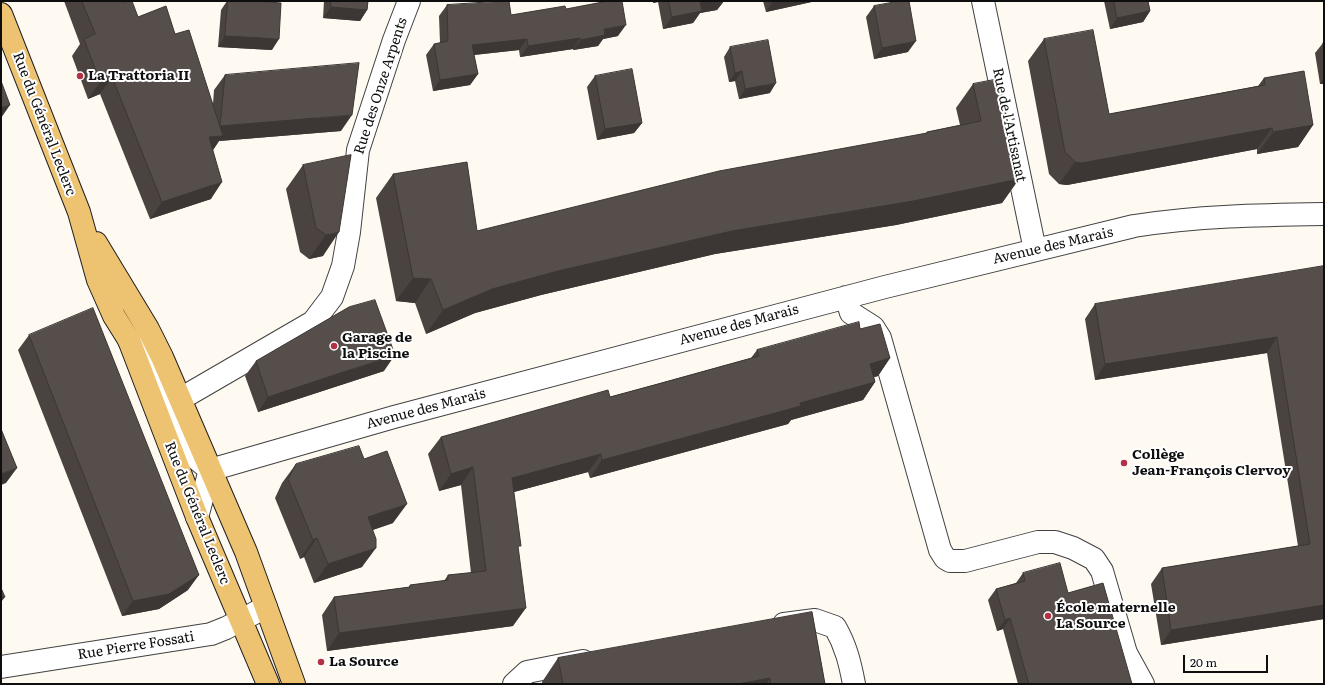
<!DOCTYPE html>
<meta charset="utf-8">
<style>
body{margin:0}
#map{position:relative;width:1325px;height:685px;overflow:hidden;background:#fefaf1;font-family:Literata,serif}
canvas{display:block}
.frame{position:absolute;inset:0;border:2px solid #0e0e0e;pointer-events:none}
.scale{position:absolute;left:1183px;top:655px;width:85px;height:18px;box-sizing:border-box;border:2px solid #0e0e0e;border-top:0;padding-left:5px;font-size:12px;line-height:14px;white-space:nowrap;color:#0e0e0e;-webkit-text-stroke:3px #fff;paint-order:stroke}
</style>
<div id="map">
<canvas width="1325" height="685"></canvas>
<div class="frame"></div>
<div class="scale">20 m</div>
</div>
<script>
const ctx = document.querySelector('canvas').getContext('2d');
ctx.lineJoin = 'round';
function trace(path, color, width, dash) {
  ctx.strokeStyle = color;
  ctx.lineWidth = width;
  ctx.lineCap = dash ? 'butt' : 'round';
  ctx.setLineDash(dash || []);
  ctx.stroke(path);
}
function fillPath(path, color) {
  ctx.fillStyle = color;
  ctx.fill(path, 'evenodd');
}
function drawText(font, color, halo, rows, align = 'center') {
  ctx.font = font + ' Literata,serif';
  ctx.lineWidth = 4;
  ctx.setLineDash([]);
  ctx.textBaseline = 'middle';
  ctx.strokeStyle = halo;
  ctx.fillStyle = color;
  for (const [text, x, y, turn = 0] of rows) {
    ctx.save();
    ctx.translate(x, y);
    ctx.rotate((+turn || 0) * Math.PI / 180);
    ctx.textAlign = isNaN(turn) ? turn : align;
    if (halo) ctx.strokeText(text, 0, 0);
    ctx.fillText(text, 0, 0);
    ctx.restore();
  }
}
const minor = new Path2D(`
 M 983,1 L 1035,250
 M 846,297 L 851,313 L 873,327 L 880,338 L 940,550 L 945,558 L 950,561 L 965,561 L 1038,542 L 1055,542 L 1073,548 L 1094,559 L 1102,571 L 1126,653 L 1143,684
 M 129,340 L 150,358 L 187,451 L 210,470
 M 170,405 L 313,322 L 332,297 L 343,266 L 349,232 L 358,150 L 394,40 L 409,1
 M 210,470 L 394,417 L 885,287 L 1134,226 C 1197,216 1260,215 1324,214
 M 197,517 L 210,470
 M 784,624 L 815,620 L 835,627 C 846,646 850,663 854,684
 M 1,667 L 211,634 L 226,628 L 266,607
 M 514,684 L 527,672 L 583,661`);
const major = new Path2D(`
 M 1,14 L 79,212 L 98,280 L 114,316 L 129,340 L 197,517 L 268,684
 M 96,243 L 148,329 L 162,357 L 246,552 L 294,684`);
trace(minor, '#414141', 24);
trace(major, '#1f1f1f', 24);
trace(minor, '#fff', 22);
trace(major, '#edc372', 22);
fillPath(new Path2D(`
 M 64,1 L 122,1 L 122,3 L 138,17 L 175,34 L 213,104 L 214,90 L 225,75 L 341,131 L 219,141 L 213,150 L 211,199 L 150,219 L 100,94 L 88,99 L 72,56 L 80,44 Z
 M 227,1 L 255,1 L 272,50 L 218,47 L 221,10 Z
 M 324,1 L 368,1 L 367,10 L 360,21 L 323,18 Z
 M 653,1 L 724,1 L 717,10 L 700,13 L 693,23 L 663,29 L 658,2 L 653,3 Z
 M 763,1 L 816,1 L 766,12 Z
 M 1104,1 L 1148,1 L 1150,11 L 1143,22 L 1110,29 Z
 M 447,5 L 511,15 L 566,9 L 618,36 L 603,39 L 598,46 L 573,50 L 573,49 L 520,57 L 519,50 L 474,55 L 478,74 L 470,85 L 433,91 L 426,55 L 434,44 L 440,43 L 439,16 Z
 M 874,6 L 908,52 L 874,59 L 866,17 Z
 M 1044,39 L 1109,114 L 1258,86 L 1264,78 L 1313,125 L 1298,147 L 1257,154 L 1257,149 L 1067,185 L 1059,184 L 1049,174 L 1028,61 Z
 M 1324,42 L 1324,84 L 1320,84 L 1315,53 L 1323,43 Z
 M 730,47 L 770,93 L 739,99 L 735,81 L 729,82 L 724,57 Z
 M 595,76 L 642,123 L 634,133 L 597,140 L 587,87 Z
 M 973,84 L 1019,179 L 1002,203 L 896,225 L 715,254 L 541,295 L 475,313 L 426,334 L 415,303 L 396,301 L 376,198 L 393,174 L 477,231 L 925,134 L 927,132 L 960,125 L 956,108 Z
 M 351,155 L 323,256 L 309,259 L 300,252 L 286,189 L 303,165 Z
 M 1324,266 L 1324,619 L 1161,645 L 1151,584 L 1162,568 L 1298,546 L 1267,353 L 1095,380 L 1085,319 L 1095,304 Z
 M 860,329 L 890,358 L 878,376 L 874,377 L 875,382 L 863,400 L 791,420 L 788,424 L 590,478 L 588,472 L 514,492 L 518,549 L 513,626 L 327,651 L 322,615 L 334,597 L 409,587 L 410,585 L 444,581 L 448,575 L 471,573 L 461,485 L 439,491 L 428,454 L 441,437 L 610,397 L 751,358 L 757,350 Z
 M 29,335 L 188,590 L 159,609 L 122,616 L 18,350 Z
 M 256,361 L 384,371 L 258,412 L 245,376 Z
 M 364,459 L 393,523 L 373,530 L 362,567 L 314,583 L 304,557 L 300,559 L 275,498 L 282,483 L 296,464 Z
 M 1023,573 L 1068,593 L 1132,684 L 1018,684 L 1003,629 L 997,631 L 988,600 L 996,589 L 1016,583 Z
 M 812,612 L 825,684 L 542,684 L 542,682 L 558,658 Z`), '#4a4340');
fillPath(new Path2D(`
 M 654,1 L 659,1 L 658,2 L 653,3 Z
 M 704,1 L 724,1 L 717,10 L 700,13 L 693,23 L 663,29 L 672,17 L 700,2 Z
 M 773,1 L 816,1 L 766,12 Z
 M 331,7 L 367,10 L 360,21 L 323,18 Z
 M 1150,11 L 1143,22 L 1110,29 L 1117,18 Z
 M 626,25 L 618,36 L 603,39 L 598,46 L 573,50 L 581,40 L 604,29 Z
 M 225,36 L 279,39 L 272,50 L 218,47 Z
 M 580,38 L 573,49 L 520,57 L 528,46 Z
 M 527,39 L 519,50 L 464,56 L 472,45 Z
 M 916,41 L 908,52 L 874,59 L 882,48 Z
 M 742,71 L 735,81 L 729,82 L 735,73 Z
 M 478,74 L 470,85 L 433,91 L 440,80 Z
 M 112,77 L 100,94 L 88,99 L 100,82 Z
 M 1324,78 L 1324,84 L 1320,84 Z
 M 776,83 L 770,93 L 739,99 L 745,89 Z
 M 10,105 L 1,118 L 1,108 Z
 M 352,115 L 341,131 L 219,141 L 211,153 L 209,137 L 220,126 Z
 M 642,123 L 634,133 L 597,140 L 605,129 Z
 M 1313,125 L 1298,147 L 1257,154 L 1273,132 Z
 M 1272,128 L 1257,149 L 1067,185 L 1059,184 L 1075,162 Z
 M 1019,179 L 1002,203 L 896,225 L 715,254 L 541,295 L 475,313 L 426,334 L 443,310 L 492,289 L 558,271 L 732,231 Z
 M 222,182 L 211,199 L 150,219 L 162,202 Z
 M 339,232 L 323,256 L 309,259 L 326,235 Z
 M 413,278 L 431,279 L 415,303 L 396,301 Z
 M 1277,337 L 1267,353 L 1095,380 L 1105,364 Z
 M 395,355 L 384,371 L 258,412 L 268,397 Z
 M 890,358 L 878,376 L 858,382 L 870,364 Z
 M 875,382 L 863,400 L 791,420 L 788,424 L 590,478 L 602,460 L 800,403 Z
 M 601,454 L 588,472 L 499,496 L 512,478 Z
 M 473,467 L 461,485 L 439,491 L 451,474 Z
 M 17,468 L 6,483 L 1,485 L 1,474 Z
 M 407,504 L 393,523 L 354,536 L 368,517 Z
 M 317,538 L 304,557 L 300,559 L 313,540 Z
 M 376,548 L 362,567 L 314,583 L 328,564 Z
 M 199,575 L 188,590 L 159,609 L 122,616 L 133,601 Z
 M 1,597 L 5,597 L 1,602 Z
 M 1324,605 L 1324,619 L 1161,645 L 1171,630 Z
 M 526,608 L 513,626 L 327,651 L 339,633 Z
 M 1010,618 L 1003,629 L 997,631 L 1005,620 Z
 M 770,678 L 766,684 L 738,684 Z`), '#3c3734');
const building = new Path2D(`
 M 82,1 L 122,1 L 122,3 L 127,1 L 132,1 L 138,17 L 166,6 L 175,34 L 189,30 L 223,136 L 209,137 L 222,182 L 162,202 L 112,77 L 100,82 L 84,39 L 95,34 Z
 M 228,1 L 255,1 L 281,3 L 279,39 L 225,36 Z
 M 331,1 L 368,1 L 367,10 L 331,7 Z
 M 509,1 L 511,15 L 565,6 L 566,9 L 608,1 L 622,1 L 626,25 L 604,29 L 605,35 L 581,40 L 580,38 L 528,46 L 527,39 L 472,45 L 478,74 L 440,80 L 434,44 L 448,41 L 447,5 Z
 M 669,1 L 704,1 L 700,2 L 702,11 L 672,17 Z
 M 900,1 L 909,1 L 916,41 L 882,48 L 874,6 Z
 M 1114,1 L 1148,1 L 1150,11 L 1117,18 Z
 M 1093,30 L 1109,114 L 1265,85 L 1264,78 L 1304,71 L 1313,125 L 1273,132 L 1272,128 L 1082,163 L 1075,162 L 1065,152 L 1044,39 Z
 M 768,40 L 776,83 L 745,89 L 742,71 L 735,73 L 730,47 Z
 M 1324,42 L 1324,52 L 1323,43 Z
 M 359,63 L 352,115 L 220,126 L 225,75 Z
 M 632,69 L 642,123 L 605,129 L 595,76 Z
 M 999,79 L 1019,179 L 913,201 L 732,231 L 558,271 L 492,289 L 443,310 L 431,279 L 413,278 L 393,174 L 467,162 L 477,231 L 719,171 L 927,133 L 927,132 L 981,121 L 973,84 Z
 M 1,81 L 10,105 L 1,108 Z
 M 351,155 L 339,232 L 326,235 L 316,228 L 303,165 Z
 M 1324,266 L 1324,605 L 1171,630 L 1162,568 L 1310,544 L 1277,337 L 1105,364 L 1095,304 Z
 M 375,300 L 395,355 L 268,397 L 256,361 L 349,307 Z
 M 93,308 L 199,575 L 169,594 L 133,601 L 29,335 Z
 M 859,322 L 860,329 L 880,324 L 890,358 L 870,364 L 875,382 L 800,403 L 801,406 L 602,460 L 601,454 L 512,478 L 521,546 L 518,546 L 526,608 L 339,633 L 334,597 L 410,587 L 410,585 L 448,580 L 448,575 L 486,571 L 473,467 L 451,474 L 441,437 L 608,390 L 610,397 L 658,384 L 759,356 L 757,350 Z
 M 1,429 L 17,468 L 1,474 Z
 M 359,446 L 364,459 L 387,451 L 407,504 L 368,517 L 376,539 L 376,548 L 328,564 L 317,538 L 313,540 L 288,479 L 296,464 Z
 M 1060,563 L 1068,593 L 1103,583 L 1132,684 L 1029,684 L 1010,618 L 1005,620 L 996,589 L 1025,581 L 1023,573 Z
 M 1,588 L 5,597 L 1,597 Z
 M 812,612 L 825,684 L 771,684 L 770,678 L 738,684 L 563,684 L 558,658 Z`);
fillPath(building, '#564e4b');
trace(building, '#3c3734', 1);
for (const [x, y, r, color] of [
 [80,76,4,"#b23245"],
 [334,346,4,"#b23245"],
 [1124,463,4,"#b23245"],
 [1048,616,4,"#b23245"],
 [321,662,4,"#b23245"]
]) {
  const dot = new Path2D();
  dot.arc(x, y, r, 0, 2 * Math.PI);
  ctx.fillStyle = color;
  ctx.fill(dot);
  trace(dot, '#fff', 1.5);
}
drawText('bold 14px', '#0e0e0e', '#fff', [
 ["La Trattoria II",88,76],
 ["Garage de",342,338],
 ["la Piscine",342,354],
 ["Collège",1132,455],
 ["Jean-François Clervoy",1132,471],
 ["École maternelle",1056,608],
 ["La Source",1056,624],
 ["La Source",329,662]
], 'left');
drawText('14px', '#0e0e0e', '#fff', [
 ["Rue des Onze Arpents",381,86,-72],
 ["Rue du Général Leclerc",44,124,69],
 ["Rue de l'Artisanat",1009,125,78],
 ["Avenue des Marais",1053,246,-13],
 ["Avenue des Marais",739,325,-15],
 ["Avenue des Marais",426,409,-15],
 ["Rue du Général Leclerc",197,513,68],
 ["Rue Pierre Fossati",136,646,-9]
]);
</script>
